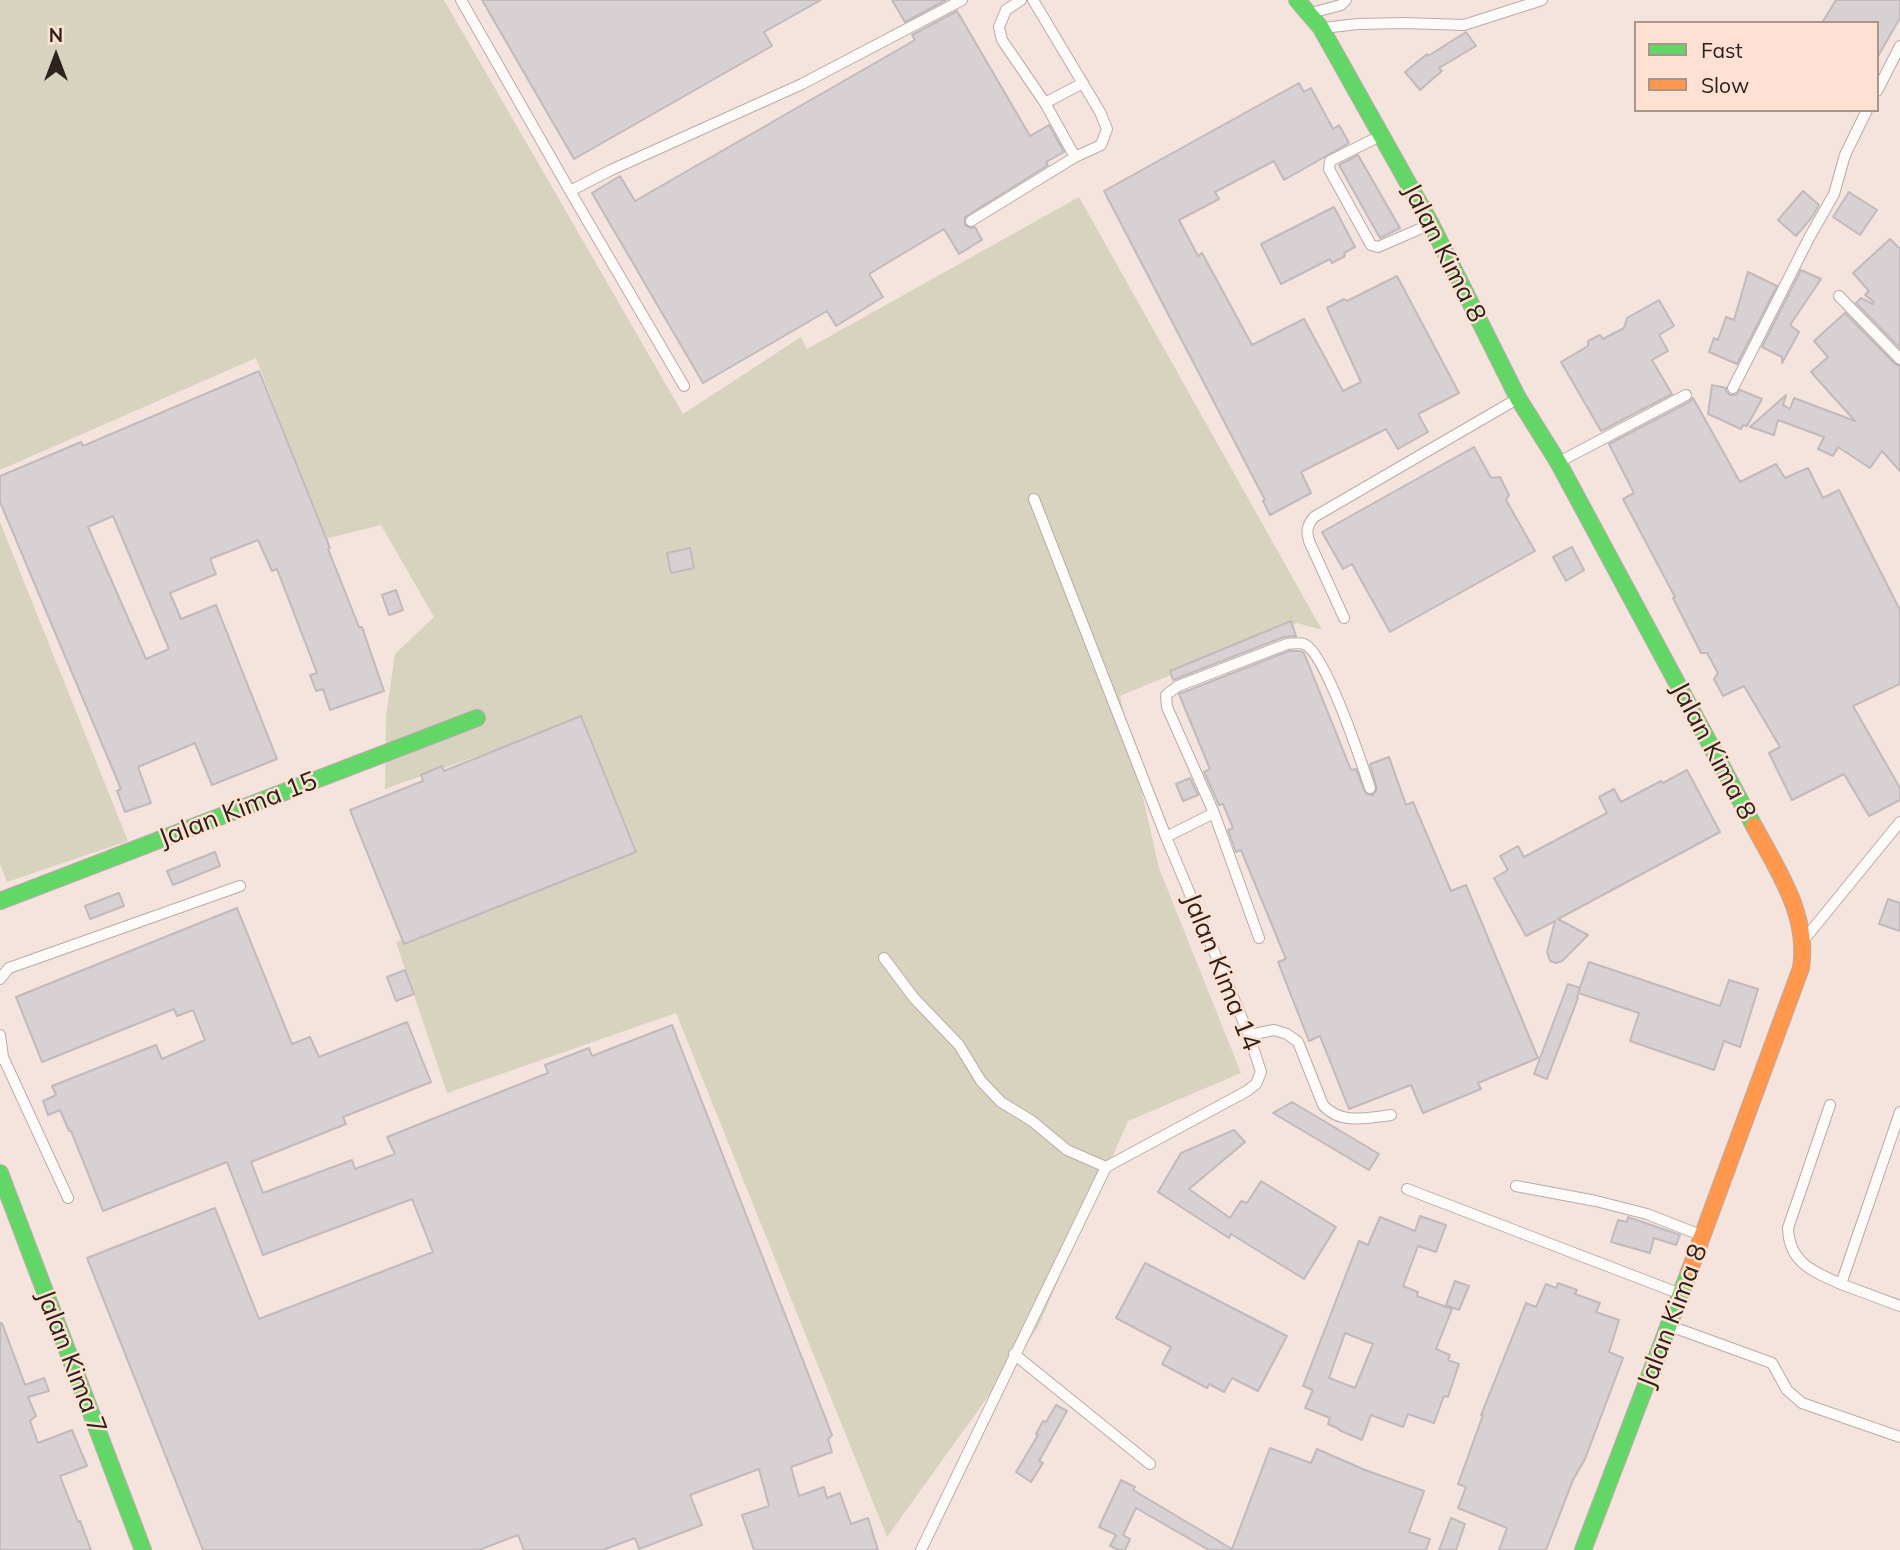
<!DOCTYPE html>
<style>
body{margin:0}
#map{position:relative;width:1900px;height:1550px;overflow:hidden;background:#f4e4dd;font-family:Mulish,sans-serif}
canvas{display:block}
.legend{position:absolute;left:1634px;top:21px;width:245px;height:91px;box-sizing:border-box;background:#fee1d3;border:2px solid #aa958a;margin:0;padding:9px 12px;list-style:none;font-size:21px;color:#2d231d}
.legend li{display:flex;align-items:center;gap:14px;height:35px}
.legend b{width:35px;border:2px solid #aa958a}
.north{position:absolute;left:21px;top:21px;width:70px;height:70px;-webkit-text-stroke:5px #fee1d3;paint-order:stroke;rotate:0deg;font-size:19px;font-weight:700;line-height:28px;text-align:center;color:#2d231d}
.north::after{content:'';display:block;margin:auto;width:24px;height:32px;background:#2d231d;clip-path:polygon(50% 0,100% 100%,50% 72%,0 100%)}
</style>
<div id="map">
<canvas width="1900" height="1550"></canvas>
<ul class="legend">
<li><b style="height:9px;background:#63d668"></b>Fast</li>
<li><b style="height:9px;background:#ff974d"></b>Slow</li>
</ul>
<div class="north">N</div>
</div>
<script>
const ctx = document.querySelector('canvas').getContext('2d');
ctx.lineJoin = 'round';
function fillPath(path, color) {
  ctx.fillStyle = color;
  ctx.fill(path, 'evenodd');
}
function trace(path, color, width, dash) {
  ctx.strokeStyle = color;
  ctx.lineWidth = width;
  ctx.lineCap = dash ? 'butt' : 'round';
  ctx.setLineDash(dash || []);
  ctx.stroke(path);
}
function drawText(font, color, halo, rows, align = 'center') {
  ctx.font = font + ' Mulish,sans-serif';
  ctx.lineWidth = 5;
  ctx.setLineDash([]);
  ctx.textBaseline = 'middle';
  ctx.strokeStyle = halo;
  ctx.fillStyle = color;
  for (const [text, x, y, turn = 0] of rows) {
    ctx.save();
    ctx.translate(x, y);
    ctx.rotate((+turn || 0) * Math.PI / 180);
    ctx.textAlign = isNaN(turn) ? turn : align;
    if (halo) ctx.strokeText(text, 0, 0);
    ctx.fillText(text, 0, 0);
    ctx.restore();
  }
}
fillPath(new Path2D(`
 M 0,0 L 444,0 L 683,414 L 801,337 L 807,349 L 1079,197 L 1322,630 L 1297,623 L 1120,696 L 1159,868 L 1241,1073 L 1128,1121 L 1038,1327 L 887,1537 L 676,1013 L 447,1093 L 396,942 L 623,857 L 576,721 L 385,789 L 386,716 L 395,654 L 434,617 L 381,525 L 325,539 L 256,358 L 0,470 Z
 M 0,522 L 128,841 L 7,882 L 0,864 Z`), '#d8d3bf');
const building = new Path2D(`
 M 482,0 L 821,0 L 764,32 L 772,46 L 574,159 Z
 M 892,0 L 946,0 L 905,22 Z
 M 1836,0 L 1900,0 L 1900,18 L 1877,58 L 1877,23 L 1822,23 Z
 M 957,11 L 1030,136 L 1049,125 L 1064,152 L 1046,162 L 1048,165 L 965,217 L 965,225 L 971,228 L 975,227 L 982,240 L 959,254 L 944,229 L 869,274 L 883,297 L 836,326 L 827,311 L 703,383 L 592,193 L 620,176 L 635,201 L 915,40 L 912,35 Z
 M 1466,32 L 1476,46 L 1439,68 L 1442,71 L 1420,90 L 1405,72 L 1427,54 L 1428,56 Z
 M 1299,83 L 1304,92 L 1311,88 L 1333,129 L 1339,125 L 1349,143 L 1284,180 L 1274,161 L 1215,192 L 1219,199 L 1179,220 L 1198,256 L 1202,253 L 1252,345 L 1304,319 L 1343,391 L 1361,382 L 1327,308 L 1344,299 L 1347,301 L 1397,276 L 1459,393 L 1418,414 L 1428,432 L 1398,449 L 1386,429 L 1301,472 L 1311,493 L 1270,515 L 1263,501 L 1265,500 L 1104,191 Z
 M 1358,155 L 1400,228 L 1380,238 L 1339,165 Z
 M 1803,191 L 1819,205 L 1812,217 L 1796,236 L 1778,220 Z
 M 1849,192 L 1877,210 L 1860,235 L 1833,217 Z
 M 1334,207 L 1355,247 L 1344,253 L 1345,256 L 1332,263 L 1330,259 L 1281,284 L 1261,244 Z
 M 1890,239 L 1900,249 L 1900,348 L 1856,303 L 1861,298 L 1873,304 L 1874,302 L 1865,295 L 1869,291 L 1853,273 Z
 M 1801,270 L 1821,279 L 1790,325 L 1799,332 L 1782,363 L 1782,357 L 1762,347 Z
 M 1748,272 L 1777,286 L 1737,364 L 1709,352 L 1714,338 L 1718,340 L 1726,317 L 1734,320 Z
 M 1659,300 L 1674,326 L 1659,335 L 1668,351 L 1652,360 L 1672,394 L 1601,431 L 1561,362 L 1588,346 L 1588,341 L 1600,335 L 1603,339 L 1624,328 L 1627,318 Z
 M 1845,313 L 1895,364 L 1900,366 L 1900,471 L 1882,451 L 1870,468 L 1838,447 L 1833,456 L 1818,449 L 1824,437 L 1778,420 L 1774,435 L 1750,427 L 1786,395 L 1783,405 L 1790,409 L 1794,398 L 1855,421 L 1811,372 L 1828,357 L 1814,341 Z
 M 259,371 L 330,548 L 328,549 L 359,627 L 362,627 L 384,691 L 330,710 L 323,689 L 316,691 L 310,675 L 317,673 L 277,569 L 272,571 L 258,540 L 210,559 L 216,574 L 170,593 L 181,619 L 216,605 L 277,759 L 212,785 L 195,743 L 138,767 L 151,803 L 125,812 L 117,791 L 121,789 L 0,502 L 0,476 L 81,442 L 83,446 ZM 113,516 L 169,649 L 146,659 L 88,527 Z
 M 1712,385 L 1726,388 L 1726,391 L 1730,395 L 1736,395 L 1740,390 L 1762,399 L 1747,426 L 1743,425 L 1741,429 L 1708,414 Z
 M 1693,398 L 1740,482 L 1776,464 L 1785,478 L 1808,468 L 1823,498 L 1839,490 L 1900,610 L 1900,684 L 1853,706 L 1900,788 L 1900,800 L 1869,816 L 1844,774 L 1792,800 L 1769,753 L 1780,747 L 1744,686 L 1723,696 L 1714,679 L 1718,673 L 1707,653 L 1701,653 L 1673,598 L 1675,597 L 1623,499 L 1634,493 L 1609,444 L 1689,402 Z
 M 1474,447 L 1491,478 L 1500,477 L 1509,495 L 1506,500 L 1535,551 L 1390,632 L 1352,564 L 1343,569 L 1322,532 Z
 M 1572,547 L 1584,570 L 1566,581 L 1553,557 Z
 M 690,548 L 694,568 L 671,573 L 667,553 Z
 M 396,590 L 403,610 L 389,615 L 382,595 Z
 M 1291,621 L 1296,636 L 1284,637 L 1173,680 L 1170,671 Z
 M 1289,651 L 1300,651 L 1304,653 L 1351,770 L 1356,769 L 1366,794 L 1373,795 L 1377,789 L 1370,764 L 1389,757 L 1406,805 L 1413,802 L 1451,891 L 1466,885 L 1538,1058 L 1478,1083 L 1481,1089 L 1423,1113 L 1411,1085 L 1349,1109 L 1320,1036 L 1309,1041 L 1278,962 L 1286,959 L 1241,850 L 1236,852 L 1228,830 L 1233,828 L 1223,804 L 1219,805 L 1204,772 L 1210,769 L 1179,694 Z
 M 581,716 L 636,852 L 404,944 L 350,810 L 423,781 L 421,775 L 442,766 L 444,771 Z
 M 1687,770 L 1720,832 L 1558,919 L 1588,935 L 1562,961 L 1556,963 L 1550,961 L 1547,952 L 1555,921 L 1526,936 L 1494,878 L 1508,870 L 1500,856 L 1518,846 L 1524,857 L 1607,813 L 1599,797 L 1614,789 L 1621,802 L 1661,781 L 1663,783 Z
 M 1190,778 L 1198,795 L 1183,801 L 1176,784 Z
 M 215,852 L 220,866 L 173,885 L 167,871 Z
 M 119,893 L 124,906 L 90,919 L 85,906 Z
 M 1888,899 L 1900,903 L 1900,931 L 1879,924 Z
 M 237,908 L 292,1044 L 310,1037 L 319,1057 L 407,1022 L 431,1082 L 343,1117 L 346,1124 L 251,1162 L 263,1193 L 352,1160 L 355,1169 L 395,1154 L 387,1137 L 548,1073 L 545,1065 L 589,1048 L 592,1056 L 672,1025 L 832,1435 L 828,1439 L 832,1452 L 791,1467 L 799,1496 L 824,1487 L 827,1498 L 840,1493 L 851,1524 L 868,1518 L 878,1550 L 754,1550 L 742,1515 L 769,1506 L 759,1469 L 690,1495 L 702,1525 L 639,1549 L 635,1538 L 603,1550 L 524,1550 L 518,1535 L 479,1550 L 203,1550 L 87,1258 L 215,1208 L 259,1319 L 433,1252 L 412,1199 L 263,1255 L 227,1162 L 103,1211 L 71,1131 L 69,1131 L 60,1110 L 48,1115 L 43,1101 L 56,1095 L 52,1086 L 156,1045 L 162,1059 L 205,1040 L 193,1010 L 177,1016 L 174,1009 L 42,1062 L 16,997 Z
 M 1589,962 L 1720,1006 L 1729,980 L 1758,989 L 1740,1047 L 1724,1041 L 1714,1070 L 1630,1041 L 1639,1013 L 1578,993 Z
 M 405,970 L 414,994 L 396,1001 L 387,977 Z
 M 1568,984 L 1580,988 L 1577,997 L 1578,998 L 1547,1079 L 1534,1074 Z
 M 1292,1102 L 1379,1154 L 1369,1170 L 1273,1113 Z
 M 1234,1130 L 1245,1142 L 1189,1189 L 1230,1218 L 1241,1201 L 1247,1203 L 1261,1181 L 1336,1227 L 1304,1279 L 1231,1234 L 1229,1238 L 1158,1192 L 1181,1153 Z
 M 1420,1216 L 1446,1225 L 1436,1252 L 1418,1246 L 1403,1286 L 1418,1292 L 1417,1296 L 1452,1309 L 1436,1349 L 1450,1355 L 1448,1360 L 1459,1364 L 1448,1397 L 1444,1396 L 1434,1423 L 1408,1414 L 1403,1427 L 1371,1415 L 1362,1440 L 1339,1430 L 1339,1429 L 1328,1424 L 1330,1418 L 1305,1408 L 1313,1390 L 1303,1386 L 1359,1241 L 1368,1245 L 1380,1217 L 1415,1231 ZM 1345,1333 L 1373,1344 L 1355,1388 L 1329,1378 Z
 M 1628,1217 L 1680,1235 L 1676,1245 L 1654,1238 L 1650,1253 L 1611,1242 L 1618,1220 L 1627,1222 Z
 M 1145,1263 L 1287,1336 L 1258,1391 L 1232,1378 L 1224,1392 L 1209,1384 L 1207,1388 L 1162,1364 L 1171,1347 L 1116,1318 Z
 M 1455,1281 L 1469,1286 L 1459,1310 L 1446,1305 Z
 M 1558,1283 L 1577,1290 L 1575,1294 L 1600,1303 L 1596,1312 L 1619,1320 L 1609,1352 L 1623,1358 L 1585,1459 L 1573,1480 L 1546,1550 L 1499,1550 L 1507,1528 L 1458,1508 L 1466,1487 L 1458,1484 L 1483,1415 L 1481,1415 L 1526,1303 L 1536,1307 L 1546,1284 L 1556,1288 Z
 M 0,1323 L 2,1323 L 25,1385 L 44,1378 L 49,1391 L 28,1397 L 36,1416 L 30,1421 L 38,1443 L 72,1430 L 87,1466 L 60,1476 L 78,1522 L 80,1521 L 91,1550 L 0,1550 Z
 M 1056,1405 L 1067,1411 L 1039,1461 L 1043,1463 L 1031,1482 L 1016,1472 L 1038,1435 L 1036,1434 L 1043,1421 L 1046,1422 Z
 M 1270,1448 L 1311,1463 L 1317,1449 L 1365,1470 L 1424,1491 L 1409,1532 L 1430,1539 L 1426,1550 L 1209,1550 L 1136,1508 L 1123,1535 L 1130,1539 L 1125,1550 L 1119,1550 L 1110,1546 L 1116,1535 L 1099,1527 L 1121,1480 L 1135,1487 L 1133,1490 L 1232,1549 Z
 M 1451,1518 L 1465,1524 L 1456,1550 L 1439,1550 Z`);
fillPath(building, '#d8d1d3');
trace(building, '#c1b9bb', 2);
const lane = new Path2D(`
 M 461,0 L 570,191 L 611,170 L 802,84 L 962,0
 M 1021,0 L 1006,10 L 999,27 L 1002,40 L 1045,103 L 1075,157
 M 1311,13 L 1341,5 L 1346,0
 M 1323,28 L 1358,24 L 1405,23 L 1464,25 L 1542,0
 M 1877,91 L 1900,46
 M 1045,103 L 1083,83
 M 1380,136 L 1330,161 L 1329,169 L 1371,245 L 1378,247 L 1431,224
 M 570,191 L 684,386
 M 971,221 L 1075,157 L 1101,145 L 1107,129 L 1100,112 L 1033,0
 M 1839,296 L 1900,359
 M 1733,388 L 1809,238 L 1834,194 L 1845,155 L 1867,110
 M 1559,462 L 1686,395
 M 1344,618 L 1309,541 C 1306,530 1307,526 1314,517 L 1517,399
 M 1214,813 L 1259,938
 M 1166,837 L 1214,813 L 1167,707 L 1166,695 L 1178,686 L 1287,644 C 1292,644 1300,642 1304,644 C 1325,651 1362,764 1370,788
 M 1807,936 L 1900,822
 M 884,958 L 914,998 L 959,1045 L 981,1081 L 1001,1102 L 1032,1121 L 1067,1150 L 1106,1167
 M 0,979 L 9,968 L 240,886
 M 0,1035 L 3,1057 L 0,1059
 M 1249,1035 L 1274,1030 L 1287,1034 L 1298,1042 L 1323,1105 C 1340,1125 1368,1118 1391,1115
 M 3,1057 L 68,1198
 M 1830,1105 L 1788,1228 C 1789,1263 1814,1272 1841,1284
 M 1900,1112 L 1841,1284 L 1900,1306
 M 1516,1186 L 1596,1201 L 1647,1214 L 1703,1236
 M 1407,1189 L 1678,1293
 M 1670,1326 L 1772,1363 L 1787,1390 L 1802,1403 L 1900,1437
 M 1014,1354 L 1150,1464
 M 921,1550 L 1106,1167 L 1247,1091 L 1256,1084 L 1261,1072 L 1249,1035 L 1166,837 L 1034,499`);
const fast = new Path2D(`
 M 1297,0 L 1321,28 L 1431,224 L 1518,398 L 1558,462 L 1754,826
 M 0,901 L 477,718
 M 0,1173 L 143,1550
 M 1583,1550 L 1689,1272`);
const slow = new Path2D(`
 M 1689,1272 L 1801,968 C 1809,915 1778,871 1754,826`);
trace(lane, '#b8aca7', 12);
trace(fast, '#b8aca7', 18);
trace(slow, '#b8aca7', 18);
trace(lane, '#fdfbfa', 10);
trace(fast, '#63d668', 16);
trace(slow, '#ff974d', 16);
drawText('26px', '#2d231d', '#fee1d3', [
 ["Jalan Kima 8",1444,253,63],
 ["Jalan Kima 8",1713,751,62],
 ["Jalan Kima 15",238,810,-21],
 ["Jalan Kima 14",1221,972,68],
 ["Jalan Kima 8",1673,1316,-69],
 ["Jalan Kima 7",71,1362,69]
]);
</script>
